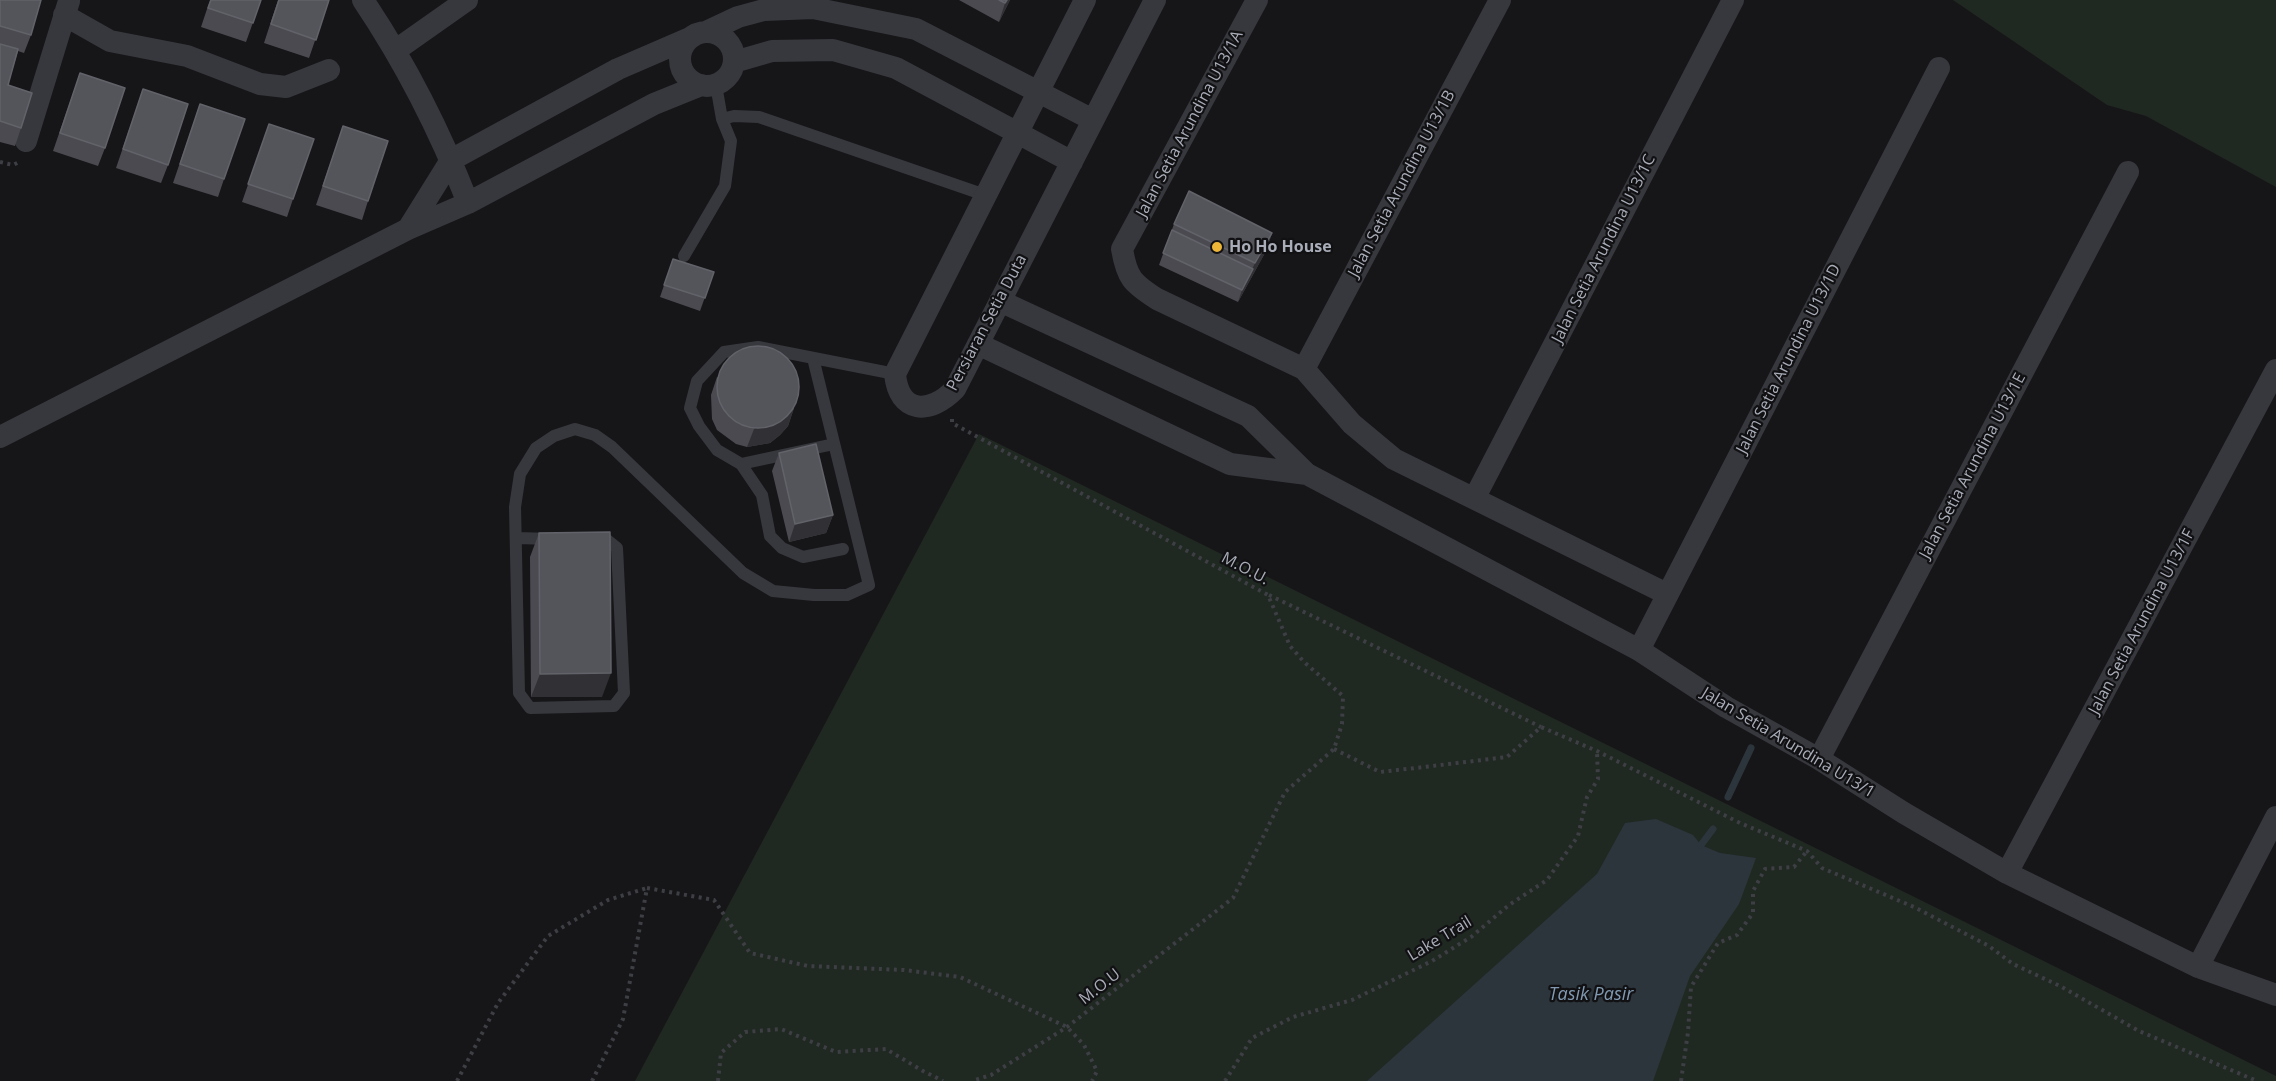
<!DOCTYPE html>
<style>
body{margin:0}
canvas{display:block;background:#161618}
</style>
<canvas width="2276" height="1081"></canvas>
<script>
const ctx = document.querySelector('canvas').getContext('2d');
ctx.lineJoin = 'round';
function fillPath(path, color) {
  ctx.fillStyle = color;
  ctx.fill(path, 'evenodd');
}
function trace(path, color, width, dash) {
  ctx.strokeStyle = color;
  ctx.lineWidth = width;
  ctx.lineCap = dash ? 'butt' : 'round';
  ctx.setLineDash(dash || []);
  ctx.stroke(path);
}
function drawText(font, color, halo, rows, align = 'center') {
  ctx.font = font + ' "Open Sans",sans-serif';
  ctx.lineWidth = 4.5;
  ctx.setLineDash([]);
  ctx.textBaseline = 'middle';
  ctx.strokeStyle = halo;
  ctx.fillStyle = color;
  for (const [text, x, y, turn = 0] of rows) {
    ctx.save();
    ctx.translate(x, y);
    ctx.rotate((+turn || 0) * Math.PI / 180);
    ctx.textAlign = isNaN(turn) ? turn : align;
    if (halo) ctx.strokeText(text, 0, 0);
    ctx.fillText(text, 0, 0);
    ctx.restore();
  }
}
fillPath(new Path2D(`
 M 1953,0 L 2276,0 L 2276,187 L 2146,116 L 2107,105 Z
 M 979,434 L 2276,1076 L 2276,1081 L 635,1081 Z`), '#202822');
fillPath(new Path2D(`
 M 1656,819 L 1693,835 L 1701,845 L 1720,853 L 1756,858 L 1739,904 L 1690,976 L 1653,1081 L 1367,1081 L 1597,874 L 1625,823 Z`), '#2d353c');
trace(new Path2D(`
 M 1728,797 L 1751,748
 M 1701,845 L 1713,829`), '#2d353c', 7);
trace(new Path2D(`
 M 0,162 L 13,165 L 19,162
 M 952,419 L 952,423 L 1268,595 L 1290,646 L 1304,662 L 1343,696 L 1342,724 L 1334,749 L 1285,792 L 1233,898 L 1067,1027 L 991,1075 L 972,1081
 M 1269,595 L 1541,727
 M 1334,749 L 1380,772 L 1424,767 L 1507,757 L 1541,727 L 1597,751 L 1740,823 L 1807,851 L 1822,868 L 1914,907 L 1989,946 L 2013,964 L 2060,986 L 2139,1031 L 2257,1081
 M 457,1081 L 498,1003 L 548,936 L 608,900 L 647,888
 M 592,1081 L 623,1019 L 647,888 L 714,900 L 750,953 L 808,966 L 904,970 L 960,977 L 1067,1027 L 1084,1045 L 1097,1071 L 1092,1081
 M 718,1081 L 721,1053 L 745,1032 L 781,1029 L 836,1052 L 886,1049 L 923,1071 L 943,1081
 M 1225,1081 L 1252,1038 L 1293,1017 L 1352,1000 L 1432,961 L 1471,937 L 1509,905 L 1547,880 L 1578,836 L 1587,797 L 1598,779 L 1597,752
 M 1681,1081 L 1688,1032 L 1691,987 L 1718,943 L 1737,935 L 1753,913 L 1753,891 L 1765,869 L 1794,867 L 1807,851`), '#3d3f44', 4, [3, 4.5]);
trace(new Path2D(`
 M 722,119 L 734,116 L 759,117 L 985,195
 M 684,256 L 725,186 L 731,141 L 722,119 L 716,85
 M 741,464 L 834,444
 M 517,538 L 552,539
 M 596,540 L 607,540 L 617,548 L 624,693 L 614,706 L 530,708 L 519,693 L 515,507 L 520,474 L 536,448 L 554,436 L 575,429 L 595,435 L 612,447 L 743,573 L 773,591 L 814,595 L 847,595 L 869,585 L 813,358
 M 843,549 L 803,557 L 782,548 L 770,536 L 762,495 L 741,464 L 717,450 L 699,426 L 690,408 L 697,381 L 724,352 L 758,347 L 895,374`), '#37383d', 12);
trace(new Path2D(`
 M 363,0 C 406,64 440,131 468,203
 M 1085,0 L 895,374 C 899,414 930,415 955,389 L 1155,0
 M 1257,0 L 1122,249 C 1127,278 1132,283 1157,299 L 1304,369 L 1352,424 L 1394,459 L 1667,594
 M 64,15 L 110,41 L 187,56 L 260,84 L 286,87 L 329,70
 M 706,32 L 738,17 L 764,10 L 813,8 L 916,29 L 1093,120
 M680 59a27 27 0 1 1 54 0a27 27 0 1 1-54 0Z
 M 396,50 L 467,0
 M 734,62 L 772,51 L 833,50 L 896,68 L 1072,162
 M 26,141 L 69,1
 M 408,229 L 451,160 L 618,69 L 692,37
 M 978,344 L 1230,464 L 1307,474 L 1248,416 L 1000,301
 M 1304,369 L 1500,0
 M 0,437 L 408,229 L 468,203 L 654,104 L 701,85
 M 1307,474 L 1639,650 L 1726,707 L 1819,759 L 1904,813 L 2007,873 L 2198,967 L 2276,995
 M 1475,497 L 1733,0
 M 1639,650 L 1939,68
 M 1819,759 L 2128,172
 M 2007,873 L 2276,370
 M 2198,967 L 2276,817`), '#37383d', 22);
fillPath(new Path2D(`
 M 0,0 L 31,35 L 24,53 L 18,51 L 8,85 L 21,128 L 15,146 L 0,142 Z
 M 210,0 L 261,0 L 246,42 L 201,27 Z
 M 278,0 L 329,0 L 309,58 L 264,43 Z
 M 959,0 L 1010,0 L 999,22 Z
 M 80,73 L 105,148 L 98,166 L 53,151 Z
 M 143,89 L 168,165 L 161,183 L 116,168 Z
 M 200,104 L 224,179 L 218,197 L 173,183 Z
 M 269,124 L 293,199 L 287,217 L 242,202 Z
 M 343,126 L 368,201 L 362,220 L 316,205 Z
 M 1174,224 L 1272,233 L 1266,251 L 1238,302 L 1159,265 Z
 M 673,259 L 714,272 L 700,311 L 660,297 Z
 M 717,377 L 794,408 L 788,426 L 780,435 L 770,443 L 747,447 L 736,444 L 717,430 L 712,419 L 711,395 Z
 M 779,453 L 833,515 L 826,533 L 789,542 L 772,471 Z
 M 539,533 L 602,697 L 531,697 L 530,557 Z`), '#4a4a50');
fillPath(new Path2D(`
 M 1007,0 L 1010,0 L 999,22 L 1005,3 Z
 M 1272,233 L 1266,251 L 1238,302 L 1242,290 L 1255,263 Z
 M 794,408 L 788,426 L 780,435 L 770,443 L 747,447 L 754,429 Z
 M 833,515 L 826,533 L 789,542 L 795,524 Z
 M 611,673 L 602,697 L 531,697 L 540,674 Z`), '#313135');
const building = new Path2D(`
 M 0,0 L 41,0 L 31,35 L 0,26 Z
 M 211,0 L 261,0 L 253,23 L 208,8 Z
 M 279,0 L 329,0 L 316,40 L 271,24 Z
 M 999,0 L 1007,0 L 1005,3 Z
 M 0,44 L 18,49 L 8,85 L 32,93 L 21,128 L 0,121 Z
 M 80,73 L 125,88 L 105,148 L 60,133 Z
 M 143,89 L 188,104 L 168,165 L 123,149 Z
 M 200,104 L 245,119 L 224,179 L 180,164 Z
 M 269,124 L 314,139 L 293,199 L 248,184 Z
 M 343,126 L 388,141 L 368,201 L 323,186 Z
 M 1189,191 L 1272,233 L 1255,263 L 1174,224 Z
 M 1172,230 L 1253,269 L 1242,290 L 1163,253 Z
 M 673,259 L 714,272 L 705,298 L 664,285 Z
 M717 387a41 41 0 1 1 82 0a41 41 0 1 1-82 0Z
 M 816,444 L 833,515 L 795,524 L 779,453 Z
 M 610,532 L 611,673 L 540,674 L 539,533 Z`);
fillPath(building, '#54555b');
trace(building, '#62636a', 1.5);
for (const [x, y, r, color] of [
 [1217,247,6,"#eeb639"]
]) {
  const dot = new Path2D();
  dot.arc(x, y, r, 0, 2 * Math.PI);
  ctx.fillStyle = color;
  ctx.fill(dot);
  trace(dot, '#111113', 2);
}
drawText('16px', '#a9adb8', '#111113', [
 ["Jalan Setia Arundina U13/1A",1190,124,-62],
 ["Jalan Setia Arundina U13/1B",1402,184,-62],
 ["Jalan Setia Arundina U13/1C",1604,249,-63],
 ["Persiaran Setia Duta",987,323,-62],
 ["Jalan Setia Arundina U13/1D",1789,359,-63],
 ["Jalan Setia Arundina U13/1E",1973,466,-62],
 ["M.O.U.",1245,569,28],
 ["Jalan Setia Arundina U13/1F",2142,622,-62],
 ["Jalan Setia Arundina U13/1",1788,743,31],
 ["Lake Trail",1440,939,-31],
 ["M.O.U",1100,987,-38]
]);
drawText('bold 16px', '#a9adb8', '#111113', [
 ["Ho Ho House",1229,247]
], 'left');
drawText('italic 18px', '#819ab2', '#111113', [
 ["Tasik Pasir",1591,995]
]);
</script>
